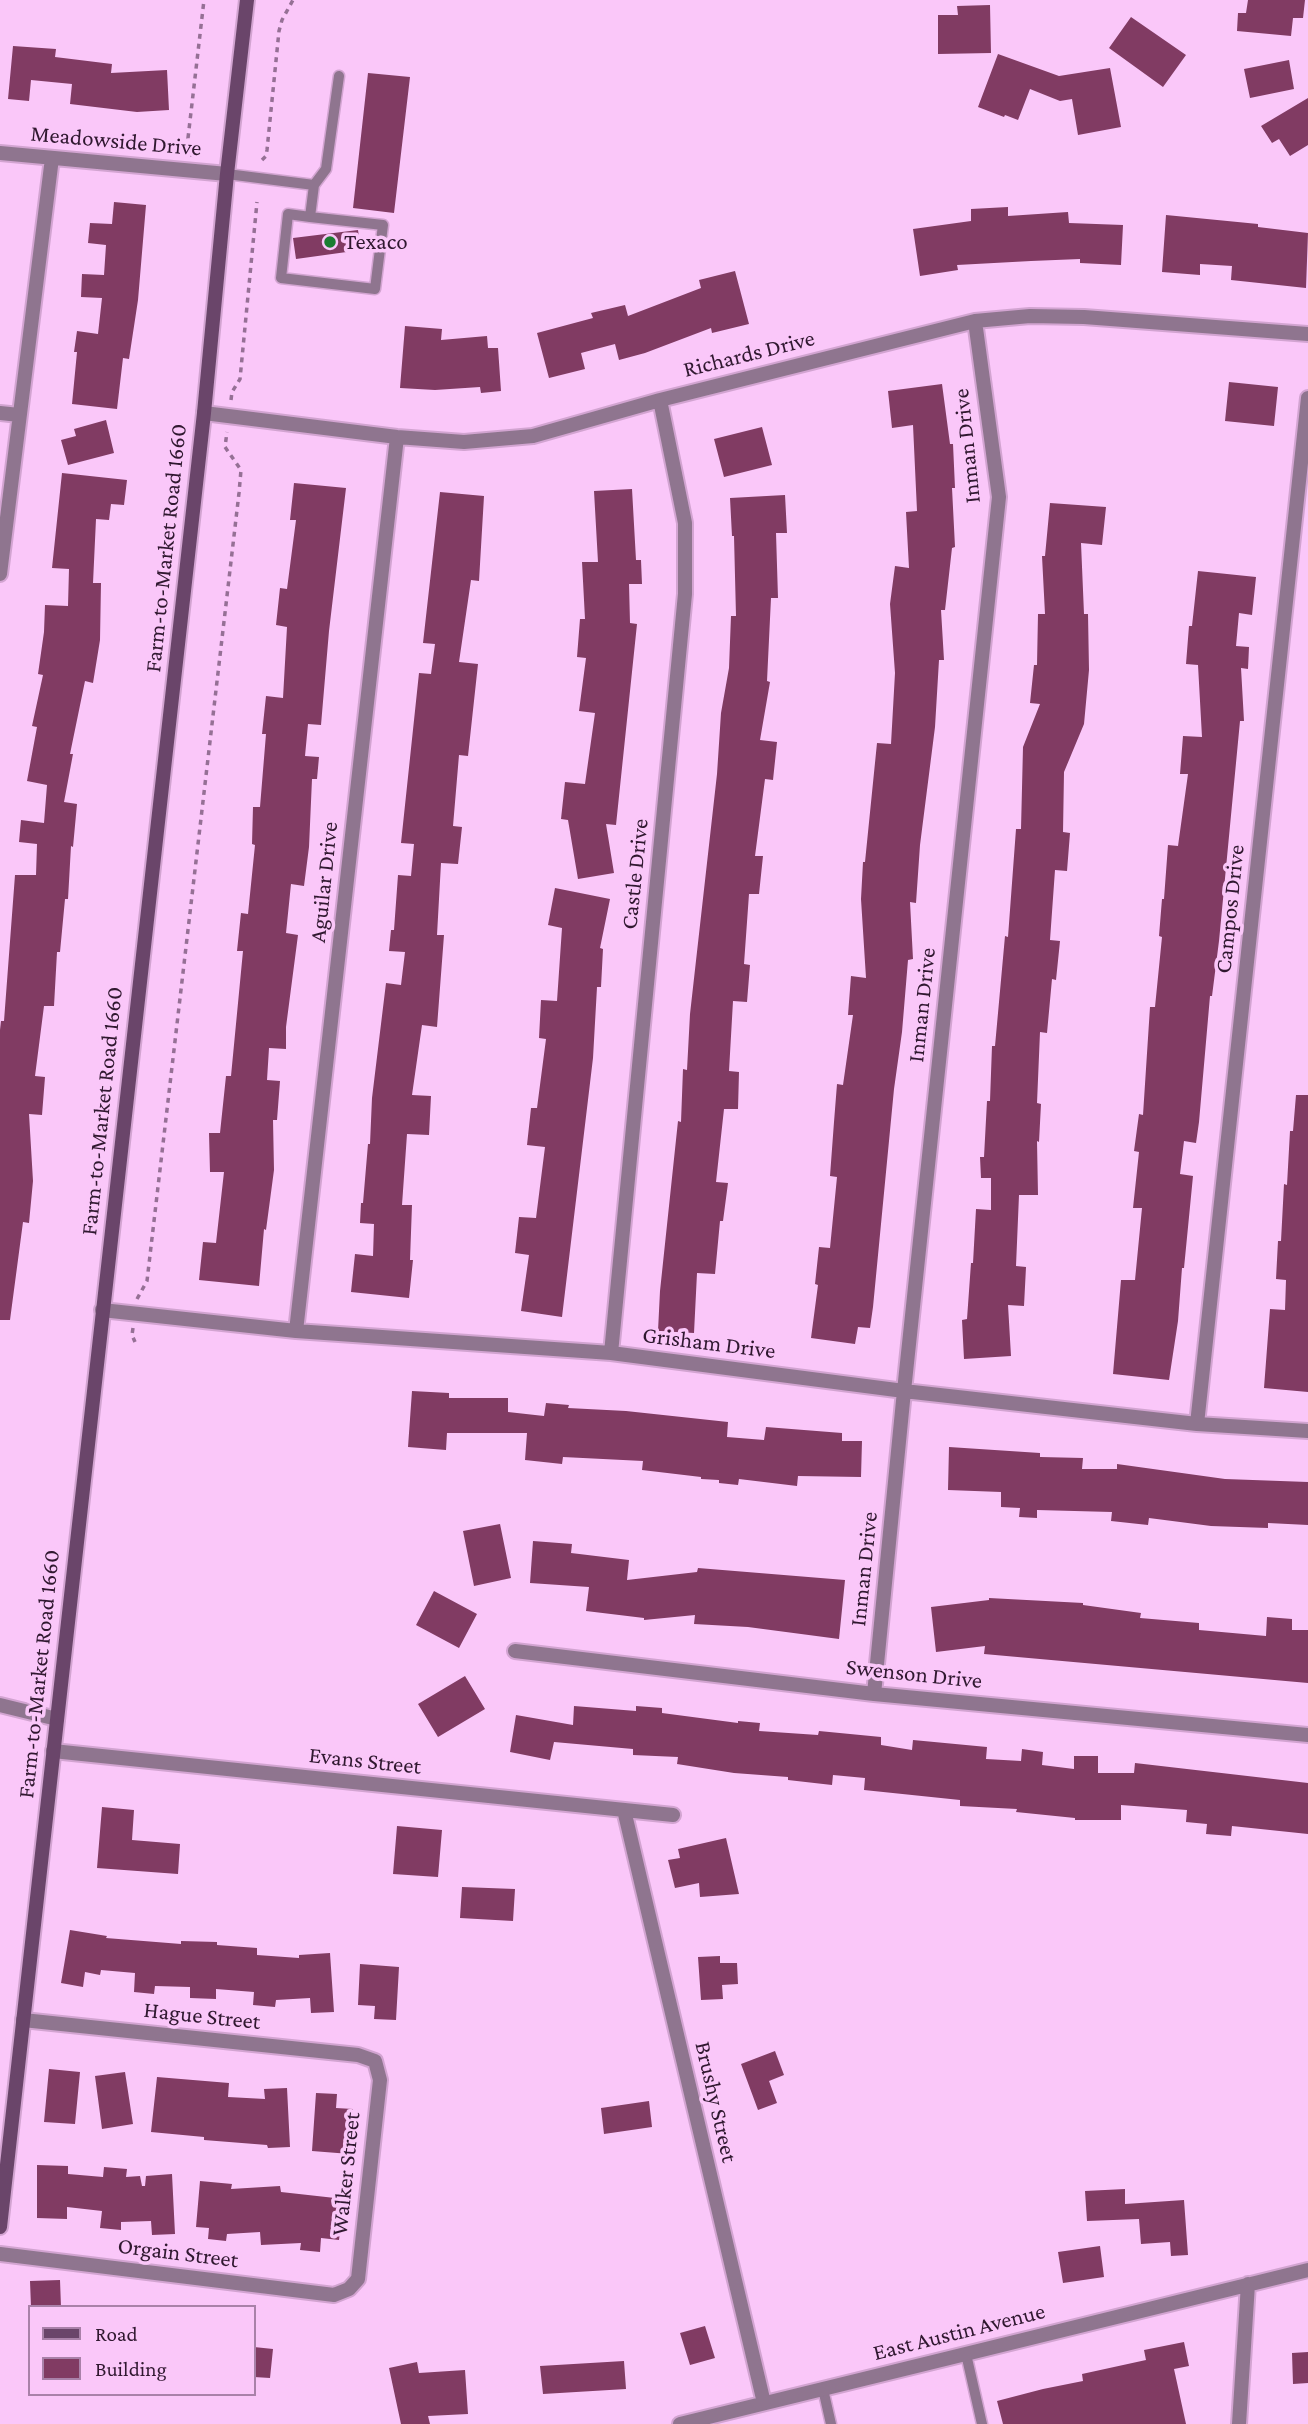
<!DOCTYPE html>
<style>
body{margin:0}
#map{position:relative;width:1308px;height:2424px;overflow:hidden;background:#fac7f9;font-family:"Crimson Pro",serif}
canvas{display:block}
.legend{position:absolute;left:28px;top:2305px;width:228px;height:91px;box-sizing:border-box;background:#fac7f9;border:2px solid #a981a9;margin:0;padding:9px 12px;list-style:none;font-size:21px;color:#301830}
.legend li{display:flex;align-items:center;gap:14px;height:35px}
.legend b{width:35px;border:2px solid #a981a9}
</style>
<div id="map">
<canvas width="1308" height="2424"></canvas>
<ul class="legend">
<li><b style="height:9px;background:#6a456a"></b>Road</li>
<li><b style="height:19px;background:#813b63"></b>Building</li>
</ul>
</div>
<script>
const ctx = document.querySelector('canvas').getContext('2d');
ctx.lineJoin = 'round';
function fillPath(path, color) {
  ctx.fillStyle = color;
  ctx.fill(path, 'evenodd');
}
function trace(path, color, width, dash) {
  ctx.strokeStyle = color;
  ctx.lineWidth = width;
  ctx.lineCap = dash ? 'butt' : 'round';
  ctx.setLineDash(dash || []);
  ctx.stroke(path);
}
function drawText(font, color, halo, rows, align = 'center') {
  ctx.font = font + ' "Crimson Pro",serif';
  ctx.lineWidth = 7;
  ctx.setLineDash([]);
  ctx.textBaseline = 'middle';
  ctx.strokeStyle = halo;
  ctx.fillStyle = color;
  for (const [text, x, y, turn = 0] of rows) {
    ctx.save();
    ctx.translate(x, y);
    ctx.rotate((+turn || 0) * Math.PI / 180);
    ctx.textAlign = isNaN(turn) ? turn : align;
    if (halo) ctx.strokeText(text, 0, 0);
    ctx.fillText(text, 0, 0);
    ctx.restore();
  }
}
fillPath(new Path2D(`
 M 1248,0 L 1305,0 L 1303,18 L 1293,18 L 1291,36 L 1237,31 L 1238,13 L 1246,13 Z
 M 990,5 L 991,53 L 938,54 L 938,15 L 958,15 L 957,6 Z
 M 1131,17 L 1186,55 L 1163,87 L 1109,48 Z
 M 13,46 L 56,49 L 55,57 L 112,64 L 111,73 L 167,70 L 169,110 L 137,112 L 70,104 L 72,84 L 31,80 L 29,101 L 8,99 Z
 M 998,54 L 1059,76 L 1110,68 L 1121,127 L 1078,135 L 1072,99 L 1060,101 L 1030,89 L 1018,120 L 1005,115 L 1004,117 L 978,107 Z
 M 1289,60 L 1294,89 L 1250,98 L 1244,69 Z
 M 368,73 L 410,77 L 394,213 L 353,208 Z
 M 1308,98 L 1308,145 L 1290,156 L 1279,139 L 1272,143 L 1261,126 Z
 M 114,202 L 146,205 L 138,300 L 129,359 L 123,358 L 117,409 L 72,404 L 77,352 L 74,352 L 77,331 L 98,334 L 102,298 L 81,297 L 82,274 L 104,275 L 106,245 L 88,243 L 90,223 L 112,224 Z
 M 1008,207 L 1008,216 L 1068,212 L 1069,223 L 1123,225 L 1121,265 L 1080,263 L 1080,259 L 1031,261 L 957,265 L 958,270 L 920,276 L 913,229 L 971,221 L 971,209 Z
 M 1166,215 L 1258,224 L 1258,227 L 1308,233 L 1306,288 L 1231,280 L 1232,266 L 1200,264 L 1200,275 L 1162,272 Z
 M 358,230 L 361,250 L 296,259 L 293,238 Z
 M 735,271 L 749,324 L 712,333 L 711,328 L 645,353 L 619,360 L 615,344 L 581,353 L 585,369 L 549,378 L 537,333 L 593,318 L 591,313 L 625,305 L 628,316 L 701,288 L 699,280 Z
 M 405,326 L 442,329 L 441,340 L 487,336 L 488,348 L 498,348 L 501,391 L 481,393 L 480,387 L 435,390 L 400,388 Z
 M 1229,382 L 1278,387 L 1274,426 L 1225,421 Z
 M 942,384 L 950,444 L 953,444 L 955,488 L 952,488 L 955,547 L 952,548 L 945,610 L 941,610 L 944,660 L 939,660 L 935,727 L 920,845 L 916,903 L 910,902 L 913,959 L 908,960 L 902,1032 L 894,1089 L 873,1307 L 870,1328 L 858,1327 L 855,1344 L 811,1338 L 818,1285 L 815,1284 L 819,1247 L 830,1248 L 837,1177 L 830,1176 L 834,1122 L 837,1084 L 843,1085 L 853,1015 L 848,1015 L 851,976 L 866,978 L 861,899 L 863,862 L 865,862 L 877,743 L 891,744 L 895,673 L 890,604 L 895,566 L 909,568 L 906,512 L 917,511 L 913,425 L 892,428 L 888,391 Z
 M 106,420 L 114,453 L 68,465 L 61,440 L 76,436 L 74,429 Z
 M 762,427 L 772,465 L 724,477 L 714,439 Z
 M 62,473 L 127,480 L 124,505 L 111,504 L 109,520 L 96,519 L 93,583 L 101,583 L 100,640 L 93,683 L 85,681 L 70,754 L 73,754 L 64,802 L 77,804 L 73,847 L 71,846 L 68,899 L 65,899 L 60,952 L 57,952 L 54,1006 L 44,1006 L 35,1076 L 45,1077 L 42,1115 L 29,1114 L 33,1181 L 29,1223 L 23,1222 L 10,1320 L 0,1320 L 0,1030 L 1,1021 L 4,1021 L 15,875 L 36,875 L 37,844 L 19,842 L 21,820 L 44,823 L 47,785 L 27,781 L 37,727 L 32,726 L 43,675 L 38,674 L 44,632 L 45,605 L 68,606 L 69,569 L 52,568 Z
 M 294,483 L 346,488 L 329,631 L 321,725 L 308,724 L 305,756 L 319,757 L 317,779 L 312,779 L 309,847 L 304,886 L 291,884 L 286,933 L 298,935 L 286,1027 L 286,1049 L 269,1048 L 267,1080 L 280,1081 L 277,1120 L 273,1120 L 274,1170 L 266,1230 L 264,1229 L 259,1286 L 199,1280 L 203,1242 L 216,1243 L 224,1172 L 210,1172 L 209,1133 L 220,1133 L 226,1076 L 231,1076 L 243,951 L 237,951 L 241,913 L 248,914 L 255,845 L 252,844 L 253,807 L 260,807 L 266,734 L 262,734 L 266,696 L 283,698 L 287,627 L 276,625 L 280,588 L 287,589 L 296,520 L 290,520 Z
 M 632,489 L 636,560 L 641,560 L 642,584 L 629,584 L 630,623 L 637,624 L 616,825 L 606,824 L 614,873 L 578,879 L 568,820 L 561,819 L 565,782 L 585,784 L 595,713 L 579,711 L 586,658 L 577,657 L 580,619 L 585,619 L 582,562 L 598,562 L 594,491 Z
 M 440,492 L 484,496 L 479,581 L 471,580 L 459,662 L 478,664 L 468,756 L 459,755 L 453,826 L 462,827 L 458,864 L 441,863 L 437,935 L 444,935 L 437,1027 L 422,1025 L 412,1095 L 431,1096 L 429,1135 L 407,1134 L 402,1205 L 412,1205 L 410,1260 L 413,1260 L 409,1298 L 351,1292 L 355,1254 L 373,1256 L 374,1224 L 360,1223 L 361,1203 L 363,1203 L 368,1144 L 370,1144 L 372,1098 L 386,983 L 401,985 L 405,952 L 389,951 L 391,930 L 394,930 L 398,875 L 411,876 L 414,844 L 401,843 L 419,673 L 431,674 L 435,644 L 423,643 Z
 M 785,495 L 787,533 L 776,533 L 778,598 L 771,598 L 767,681 L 770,682 L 760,740 L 777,742 L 773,780 L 765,779 L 755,856 L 763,856 L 759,894 L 749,894 L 744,964 L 750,965 L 747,1002 L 733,1001 L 729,1071 L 739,1072 L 738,1109 L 724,1109 L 716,1182 L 728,1183 L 723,1221 L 720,1221 L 715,1274 L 697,1273 L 694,1333 L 658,1331 L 660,1291 L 678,1121 L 681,1122 L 683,1069 L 687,1070 L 690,1014 L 717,774 L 721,713 L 729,668 L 731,616 L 736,616 L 734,536 L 732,536 L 730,498 Z
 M 1050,503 L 1106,507 L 1102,545 L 1081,543 L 1084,614 L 1088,614 L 1089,670 L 1084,724 L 1064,772 L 1063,832 L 1070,833 L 1067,871 L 1055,870 L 1050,940 L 1060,941 L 1056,980 L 1052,979 L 1047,1033 L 1040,1032 L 1037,1103 L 1041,1104 L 1039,1142 L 1037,1141 L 1038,1195 L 1019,1195 L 1016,1266 L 1026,1267 L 1024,1306 L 1008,1305 L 1011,1356 L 964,1359 L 962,1320 L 967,1319 L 971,1263 L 973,1263 L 976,1209 L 991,1210 L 991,1178 L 981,1178 L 980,1157 L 984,1157 L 987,1101 L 990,1101 L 992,1046 L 995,1046 L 1005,936 L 1008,937 L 1016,829 L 1021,829 L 1023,747 L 1040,704 L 1030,703 L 1034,665 L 1037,665 L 1038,614 L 1045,614 L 1042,556 L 1045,556 Z
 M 1198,571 L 1256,577 L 1252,615 L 1239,613 L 1236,646 L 1249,647 L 1248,669 L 1241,668 L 1244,721 L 1240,721 L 1219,941 L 1212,996 L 1210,996 L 1199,1122 L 1196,1143 L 1184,1141 L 1180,1174 L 1193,1176 L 1184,1268 L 1182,1268 L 1178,1321 L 1169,1380 L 1113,1374 L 1121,1280 L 1135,1280 L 1142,1208 L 1133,1208 L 1139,1152 L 1134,1151 L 1139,1114 L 1143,1115 L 1150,1007 L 1155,1007 L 1162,937 L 1159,936 L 1162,899 L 1164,899 L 1168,845 L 1178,846 L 1188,774 L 1180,774 L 1183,736 L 1202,737 L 1198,665 L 1186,664 L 1189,626 L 1192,626 Z
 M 555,888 L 610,899 L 600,948 L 603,949 L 601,987 L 597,987 L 593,1058 L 562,1317 L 521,1311 L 529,1255 L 515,1253 L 519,1217 L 536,1218 L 545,1147 L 527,1145 L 531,1108 L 537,1108 L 546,1039 L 539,1038 L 541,1000 L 557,1001 L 562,928 L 548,925 Z
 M 1296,1095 L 1308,1095 L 1308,1392 L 1264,1388 L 1270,1309 L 1285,1310 L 1286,1280 L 1276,1279 L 1278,1241 L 1281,1241 L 1284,1184 L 1287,1185 L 1290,1131 L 1293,1131 Z
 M 412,1391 L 449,1393 L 449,1398 L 508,1398 L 508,1412 L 544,1416 L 546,1403 L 569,1405 L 568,1408 L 626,1411 L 728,1422 L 727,1437 L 764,1440 L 766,1427 L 842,1433 L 842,1441 L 862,1441 L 861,1477 L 798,1476 L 797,1486 L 739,1479 L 738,1485 L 719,1483 L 719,1480 L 701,1479 L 701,1477 L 642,1470 L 643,1461 L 563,1457 L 562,1464 L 525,1460 L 527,1433 L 447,1433 L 446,1450 L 408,1447 Z
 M 949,1447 L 1040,1453 L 1040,1457 L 1083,1458 L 1082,1469 L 1117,1469 L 1117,1464 L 1225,1479 L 1308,1482 L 1308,1525 L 1268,1523 L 1268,1528 L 1211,1526 L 1149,1518 L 1148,1525 L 1111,1521 L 1112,1512 L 1037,1510 L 1037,1518 L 1019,1517 L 1020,1508 L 1001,1507 L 1001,1492 L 948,1490 Z
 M 500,1524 L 511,1578 L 474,1586 L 463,1531 Z
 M 533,1541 L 572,1544 L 571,1553 L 629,1560 L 627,1580 L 697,1572 L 698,1568 L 845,1580 L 839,1639 L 748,1627 L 694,1624 L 695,1615 L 644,1620 L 644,1618 L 586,1611 L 589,1587 L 530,1583 Z
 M 434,1591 L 477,1614 L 459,1648 L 416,1625 Z
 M 989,1598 L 1083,1603 L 1083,1605 L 1141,1613 L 1140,1618 L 1199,1623 L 1199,1630 L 1266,1636 L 1267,1617 L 1292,1619 L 1292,1630 L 1308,1630 L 1308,1683 L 984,1654 L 985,1646 L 936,1652 L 931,1607 L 989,1600 Z
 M 465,1676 L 485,1709 L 438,1737 L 418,1704 Z
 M 574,1706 L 636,1711 L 636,1706 L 662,1708 L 662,1713 L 738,1723 L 738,1721 L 760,1723 L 759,1731 L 818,1735 L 819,1731 L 881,1737 L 881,1745 L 912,1750 L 913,1740 L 987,1747 L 986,1759 L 1021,1761 L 1022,1749 L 1043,1752 L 1042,1765 L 1074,1769 L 1074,1756 L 1098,1756 L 1098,1773 L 1134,1773 L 1135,1763 L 1308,1783 L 1308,1834 L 1232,1826 L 1231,1836 L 1206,1834 L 1207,1824 L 1186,1822 L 1187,1810 L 1121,1805 L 1121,1820 L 1075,1820 L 1075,1818 L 1016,1812 L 1017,1809 L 960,1806 L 960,1800 L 864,1790 L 865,1778 L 833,1775 L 832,1785 L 788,1780 L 788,1777 L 734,1773 L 677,1764 L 678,1757 L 633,1755 L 633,1749 L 554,1742 L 550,1760 L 510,1752 L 516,1715 L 573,1725 Z
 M 102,1807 L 134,1810 L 132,1840 L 180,1844 L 178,1874 L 97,1868 Z
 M 397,1826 L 442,1830 L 438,1877 L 393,1874 Z
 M 726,1838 L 739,1894 L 700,1897 L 699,1883 L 675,1888 L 668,1860 L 680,1858 L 678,1849 Z
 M 462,1887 L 515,1889 L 513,1921 L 460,1918 Z
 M 70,1930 L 107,1936 L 106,1938 L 181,1944 L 181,1941 L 217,1942 L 217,1945 L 257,1948 L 257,1955 L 299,1958 L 299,1955 L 330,1953 L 334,2012 L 311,2013 L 310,1998 L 276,2000 L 275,2007 L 253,2005 L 254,1992 L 216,1989 L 216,1999 L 190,1998 L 190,1987 L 155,1986 L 154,1994 L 134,1992 L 135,1973 L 101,1970 L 100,1975 L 85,1972 L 83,1987 L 61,1983 Z
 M 720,1956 L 720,1963 L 737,1963 L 738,1984 L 722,1985 L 723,1999 L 701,2000 L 698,1957 Z
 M 360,1964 L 399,1967 L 396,2020 L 374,2019 L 375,2006 L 358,2005 Z
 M 775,2051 L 784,2075 L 769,2081 L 777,2103 L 758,2110 L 741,2064 Z
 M 49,2069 L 80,2072 L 75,2124 L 44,2122 Z
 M 125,2072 L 133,2124 L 102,2129 L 95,2076 Z
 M 157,2077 L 229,2083 L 228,2097 L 265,2099 L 264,2089 L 287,2088 L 290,2147 L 268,2148 L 267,2145 L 204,2140 L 204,2137 L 151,2132 Z
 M 316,2093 L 337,2094 L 336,2108 L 353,2109 L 350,2154 L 312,2151 Z
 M 649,2101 L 652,2127 L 604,2134 L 601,2108 Z
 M 37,2165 L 68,2166 L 68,2174 L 103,2177 L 104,2167 L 127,2169 L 126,2177 L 140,2176 L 142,2186 L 145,2186 L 146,2176 L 172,2174 L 175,2234 L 152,2235 L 151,2221 L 121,2222 L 121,2230 L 100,2228 L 102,2211 L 67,2207 L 67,2219 L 37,2218 Z
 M 200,2181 L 232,2184 L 231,2189 L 280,2186 L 281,2192 L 344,2199 L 339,2240 L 321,2238 L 320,2252 L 300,2250 L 301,2243 L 261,2245 L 260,2232 L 227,2234 L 226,2241 L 208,2239 L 209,2228 L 196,2227 Z
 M 1125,2189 L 1125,2204 L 1184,2200 L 1188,2255 L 1171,2256 L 1170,2242 L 1141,2244 L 1139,2219 L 1087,2221 L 1085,2191 Z
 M 1100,2246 L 1104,2277 L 1063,2283 L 1058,2252 Z
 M 60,2280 L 61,2307 L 31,2307 L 30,2281 Z
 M 705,2326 L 715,2358 L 690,2365 L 680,2333 Z
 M 1184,2342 L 1189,2366 L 1174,2369 L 1186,2424 L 1003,2424 L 997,2401 L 1043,2389 L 1083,2381 L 1082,2374 L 1146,2360 L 1144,2350 Z
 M 254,2347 L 273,2349 L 270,2378 L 254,2377 Z
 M 1308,2352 L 1308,2383 L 1293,2384 L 1292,2353 Z
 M 624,2361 L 626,2389 L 543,2394 L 540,2366 Z
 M 417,2362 L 419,2373 L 465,2370 L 468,2414 L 428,2416 L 430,2424 L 401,2424 L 389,2368 Z`), '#813b63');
const service = new Path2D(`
 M 227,174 L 314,185 L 326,169 L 339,76
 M 310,217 L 288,214 L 281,278 L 375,289 L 383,225 L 310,217 L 314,185
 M 966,2354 L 982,2424
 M 823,2389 L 831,2424`);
const minor = new Path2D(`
 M 0,153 L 227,174
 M 0,413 L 19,415
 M 204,413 L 397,437 L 464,442 L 533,436 L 660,400 L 975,321 L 1030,316 L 1084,317 L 1308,334
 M 0,574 L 52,158
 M 102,1310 L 296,1331 L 611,1353 L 904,1391 L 1197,1424 L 1308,1431
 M 296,1331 L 397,437
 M 611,1353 L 685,594 L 685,523 L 660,400
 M 1197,1424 L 1308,398
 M 515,1651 L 874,1694 L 1308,1735
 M 874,1694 L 904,1391 L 999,497 L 975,321
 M 0,1705 L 57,1719
 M 53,1751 L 673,1815
 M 624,1810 L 764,2403
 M 0,2254 L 334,2295 L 349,2289 L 358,2279 L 380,2080 L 375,2061 L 358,2055 L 23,2020
 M 680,2424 L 1308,2270
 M 1239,2424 L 1248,2284`);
const secondary = new Path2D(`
 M 0,2227 L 204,413 L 227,174 L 247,0`);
trace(service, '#d2a4d1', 13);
trace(minor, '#d2a4d1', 18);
trace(secondary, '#d2a4d1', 18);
trace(new Path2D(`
 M 192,157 L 193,149 L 188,138 L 204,0
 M 262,160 L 266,156 L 267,150 L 279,31 L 282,20 L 293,0
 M 231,400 L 232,392 L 240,379 L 257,202
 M 137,1299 L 147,1281 L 239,493 L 241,470 L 225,447 L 227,432
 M 133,1328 L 132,1335 L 135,1342`), '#957095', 3.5, [5, 5]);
trace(service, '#8f758f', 10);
trace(minor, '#8f758f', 14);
trace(secondary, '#6a456a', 14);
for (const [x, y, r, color] of [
 [330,242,7,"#1a7e31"]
]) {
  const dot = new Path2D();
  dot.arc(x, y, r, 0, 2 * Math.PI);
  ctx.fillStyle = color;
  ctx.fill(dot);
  trace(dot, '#fac7f9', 2.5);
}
drawText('23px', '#301830', '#fac7f9', [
 ["Meadowside Drive",116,141,5],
 ["Richards Drive",749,354,-14],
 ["Inman Drive",967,446,-96],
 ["Farm-to-Market Road 1660",166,548,-84],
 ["Castle Drive",635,874,-84],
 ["Aguilar Drive",324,882,-84],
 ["Campos Drive",1230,909,-84],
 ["Inman Drive",922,1005,-84],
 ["Farm-to-Market Road 1660",102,1111,-84],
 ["Grisham Drive",709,1343,7],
 ["Inman Drive",864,1569,-84],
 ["Farm-to-Market Road 1660",39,1674,-84],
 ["Swenson Drive",914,1674,6],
 ["Evans Street",365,1761,6],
 ["Hague Street",202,2016,6],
 ["Brushy Street",716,2102,77],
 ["Walker Street",346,2174,-84],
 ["Orgain Street",178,2253,7],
 ["East Austin Avenue",959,2332,-14]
]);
drawText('23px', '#301830', '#fac7f9', [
 ["Texaco",344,242]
], 'left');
</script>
